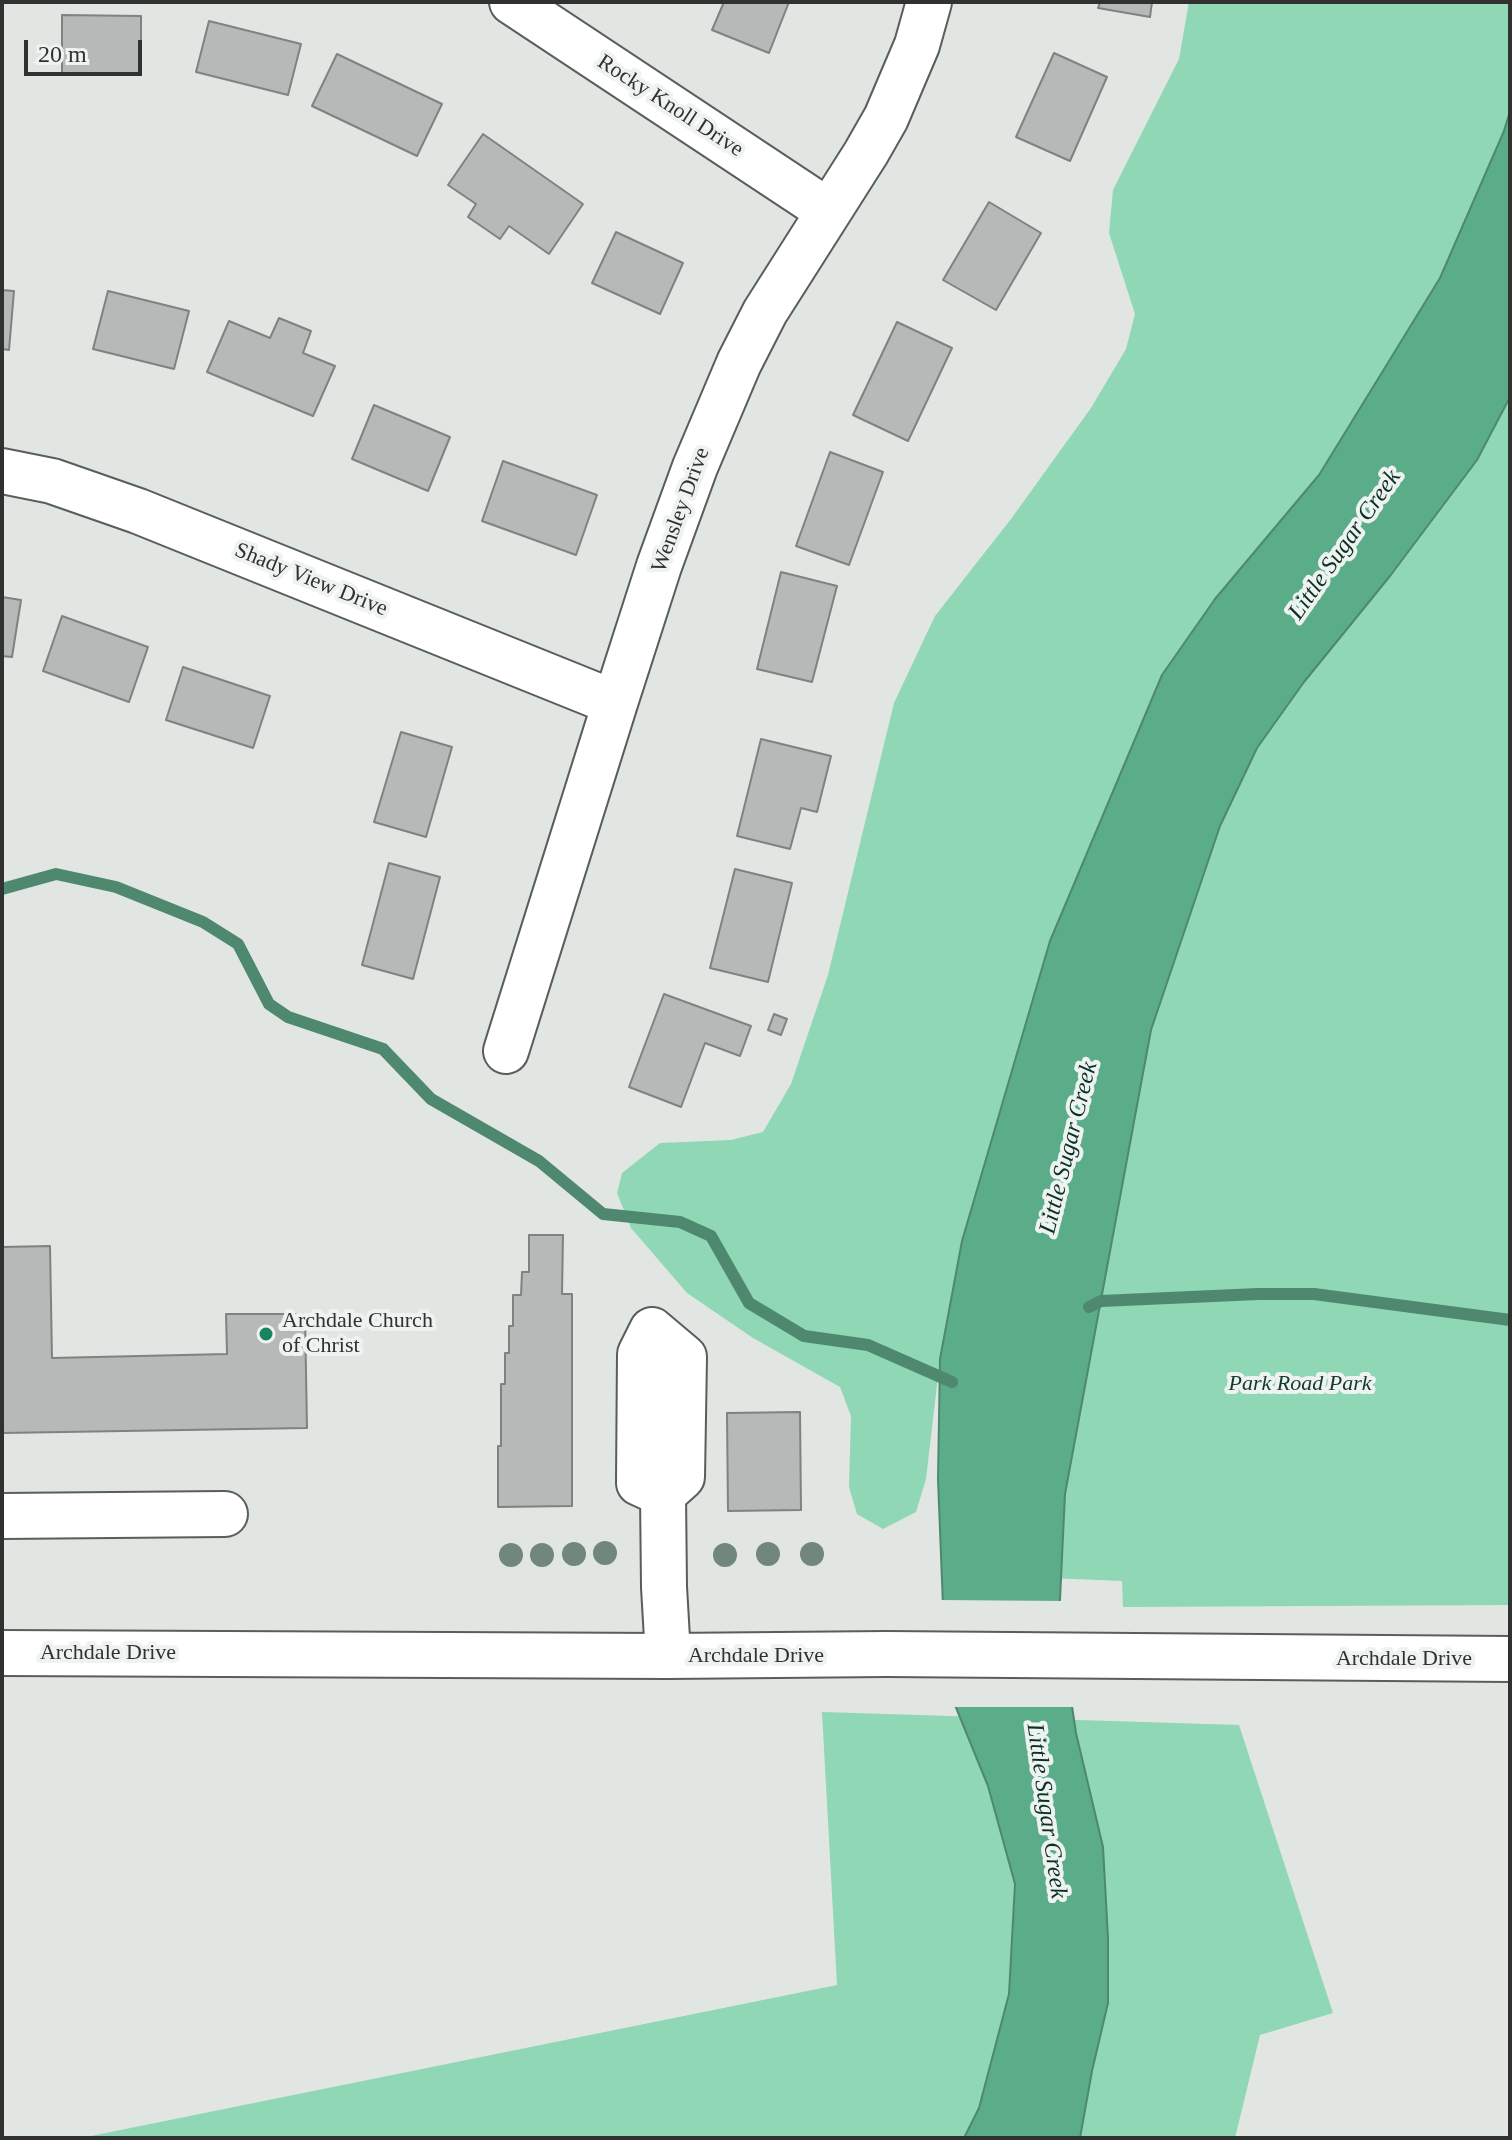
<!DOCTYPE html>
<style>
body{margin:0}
#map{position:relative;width:1512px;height:2140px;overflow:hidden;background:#e1e6e3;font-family:"Times New Roman",serif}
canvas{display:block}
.frame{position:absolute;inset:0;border:4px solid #303130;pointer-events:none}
.scale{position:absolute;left:24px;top:40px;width:118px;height:36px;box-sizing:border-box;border:4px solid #303130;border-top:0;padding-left:10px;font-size:24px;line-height:28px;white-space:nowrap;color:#303130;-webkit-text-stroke:6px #eef3f1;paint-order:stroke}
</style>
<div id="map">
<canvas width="1512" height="2140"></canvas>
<div class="frame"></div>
<div class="scale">20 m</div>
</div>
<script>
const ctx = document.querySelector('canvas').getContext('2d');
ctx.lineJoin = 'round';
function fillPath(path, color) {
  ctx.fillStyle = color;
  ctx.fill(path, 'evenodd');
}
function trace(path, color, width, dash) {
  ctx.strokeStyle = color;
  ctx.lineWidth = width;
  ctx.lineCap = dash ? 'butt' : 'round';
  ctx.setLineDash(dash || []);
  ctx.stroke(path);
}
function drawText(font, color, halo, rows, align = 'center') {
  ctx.font = font + ' "Times New Roman",serif';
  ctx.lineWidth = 8;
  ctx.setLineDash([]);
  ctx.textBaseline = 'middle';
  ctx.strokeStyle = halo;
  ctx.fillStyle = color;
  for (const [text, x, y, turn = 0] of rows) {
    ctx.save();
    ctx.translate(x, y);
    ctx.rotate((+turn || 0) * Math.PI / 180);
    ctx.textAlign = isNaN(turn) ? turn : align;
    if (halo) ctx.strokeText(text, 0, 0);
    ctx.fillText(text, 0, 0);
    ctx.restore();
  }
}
fillPath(new Path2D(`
 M 1189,2 L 1510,2 L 1510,111 L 1504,131 L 1440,278 L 1319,475 L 1215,599 L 1162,675 L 1122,769 L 1050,941 L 962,1241 L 940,1359 L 926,1479 L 916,1512 L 883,1529 L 857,1514 L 849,1487 L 851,1416 L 840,1387 L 753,1338 L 687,1293 L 631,1228 L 617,1193 L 622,1173 L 660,1143 L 731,1140 L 763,1132 L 791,1084 L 828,975 L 894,703 L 935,616 L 1011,519 L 1091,408 L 1126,349 L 1135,314 L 1109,233 L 1113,190 L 1179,59 Z
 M 1510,397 L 1510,1605 L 1123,1607 L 1122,1581 L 1049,1578 L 1151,1030 L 1220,826 L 1257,748 L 1304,682 L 1390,575 L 1477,460 Z
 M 822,1712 L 1239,1725 L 1333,2013 L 1260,2035 L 1235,2138 L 81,2138 L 837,1985 Z`), '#8fd7b5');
const water = new Path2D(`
 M 1510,111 L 1510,397 L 1477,460 L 1390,576 L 1304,682 L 1257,748 L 1220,826 L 1151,1030 L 1065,1494 L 1059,1620 L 1076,1733 L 1103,1847 L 1108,1938 L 1108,2003 L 1092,2071 L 1080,2138 L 964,2138 L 979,2108 L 1009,1994 L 1015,1884 L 988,1786 L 946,1683 L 938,1479 L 940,1359 L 962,1241 L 1050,941 L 1162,675 L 1215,599 L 1319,475 L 1440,278 L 1504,131 Z`);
fillPath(water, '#5bad89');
trace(water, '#4e886e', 2);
fillPath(new Path2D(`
 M 939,1600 L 1064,1601 L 1063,1620 L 1076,1707 L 951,1707 L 942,1684 Z`), '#e1e6e3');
trace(new Path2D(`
 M 2,889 L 56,874 L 116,887 L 203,922 L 238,944 L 269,1004 L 288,1017 L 383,1049 L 431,1099 L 539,1161 L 603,1214 L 680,1222 L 711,1236 L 749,1303 L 804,1336 L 868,1345 L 952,1382
 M 1089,1307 L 1101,1301 L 1258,1294 L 1314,1294 L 1510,1320`), '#4e886e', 12);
const building = new Path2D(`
 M 724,2 L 789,2 L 769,53 L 712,30 Z
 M 1100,2 L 1152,2 L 1150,17 L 1098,8 Z
 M 62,15 L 141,16 L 141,74 L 62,73 Z
 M 209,21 L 301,44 L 288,95 L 196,72 Z
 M 1054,53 L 1107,77 L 1070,161 L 1016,137 Z
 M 337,54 L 442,104 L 417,156 L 312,106 Z
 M 483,134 L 583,204 L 549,254 L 509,226 L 500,239 L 468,217 L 476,204 L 448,185 Z
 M 989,202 L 1041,233 L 996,310 L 943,280 Z
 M 616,232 L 683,263 L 660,314 L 592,283 Z
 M 2,290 L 14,291 L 9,350 L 2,349 Z
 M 108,291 L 189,311 L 174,369 L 93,349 Z
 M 279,318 L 311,331 L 303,353 L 335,366 L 313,416 L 207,372 L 229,321 L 270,338 Z
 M 897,322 L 952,348 L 908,441 L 853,415 Z
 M 374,405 L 450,437 L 428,491 L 352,459 Z
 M 830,452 L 883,472 L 849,565 L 796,546 Z
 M 503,461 L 597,495 L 576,555 L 482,521 Z
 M 781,572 L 837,586 L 812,682 L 757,669 Z
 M 2,597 L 21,600 L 12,657 L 2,656 Z
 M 62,616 L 148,647 L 129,702 L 43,671 Z
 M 183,667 L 270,696 L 253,748 L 166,720 Z
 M 401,732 L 452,747 L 426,837 L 374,822 Z
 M 761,739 L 831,756 L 817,812 L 801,808 L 790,849 L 737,836 Z
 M 389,863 L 440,877 L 413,979 L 362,965 Z
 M 735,869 L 792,883 L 768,982 L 710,968 Z
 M 664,994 L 751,1026 L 740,1056 L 705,1043 L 681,1107 L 629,1087 Z
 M 774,1014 L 787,1019 L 781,1035 L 768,1030 Z
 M 529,1235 L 563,1235 L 562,1294 L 572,1294 L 572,1506 L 498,1507 L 498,1446 L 501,1446 L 501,1384 L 505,1384 L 505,1353 L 509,1353 L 509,1326 L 513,1326 L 513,1295 L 521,1295 L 522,1272 L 529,1272 Z
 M 50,1246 L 52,1358 L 227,1354 L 226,1314 L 305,1314 L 307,1428 L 2,1433 L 2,1247 Z
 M 800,1412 L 801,1510 L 728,1511 L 727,1413 Z`);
fillPath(building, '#b5b9b7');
trace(building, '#7e8280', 2);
const minor = new Path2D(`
 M 512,2 L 828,211
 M 2,471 L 52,481 L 138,511 L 615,703
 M 506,1051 L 615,703 L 659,566 L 695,467 L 739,363 L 765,312 L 866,153 L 886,118 L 917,45 L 929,2
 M 663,1494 L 639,1483 L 640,1354 L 652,1330 L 684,1357 L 682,1477 L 663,1494 L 664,1587 L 668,1656
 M 2,1516 L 225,1514
 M 2,1653 L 668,1656 L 886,1654 L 1510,1659`);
trace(minor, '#595d5b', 48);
trace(minor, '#fff', 44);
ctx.fillStyle = '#71877d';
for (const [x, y] of [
 [605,1553],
 [574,1554],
 [768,1554],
 [812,1554],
 [511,1555],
 [542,1555],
 [725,1555]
]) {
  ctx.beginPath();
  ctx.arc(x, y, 12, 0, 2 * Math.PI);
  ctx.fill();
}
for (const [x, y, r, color] of [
 [266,1334,8,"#1a825d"]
]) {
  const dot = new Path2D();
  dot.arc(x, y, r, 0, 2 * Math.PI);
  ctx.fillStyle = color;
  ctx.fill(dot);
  trace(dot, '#eef3f1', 3);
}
drawText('22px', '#303130', '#eef3f1', [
 ["Rocky Knoll Drive",670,106,33],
 ["Wensley Drive",681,510,-70],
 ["Shady View Drive",311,580,22],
 ["Archdale Drive",108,1653],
 ["Archdale Drive",756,1656],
 ["Archdale Drive",1404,1659]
]);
drawText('22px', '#303130', '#eef3f1', [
 ["Archdale Church",282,1321],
 ["of Christ",282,1346]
], 'left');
drawText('italic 22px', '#153a2a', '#eef3f1', [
 ["Park Road Park",1300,1384]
]);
drawText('italic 24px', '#0b3122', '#eef3f1', [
 ["Little Sugar Creek",1345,545,-55],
 ["Little Sugar Creek",1069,1148,-76],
 ["Little Sugar Creek",1046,1811,82]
]);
</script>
